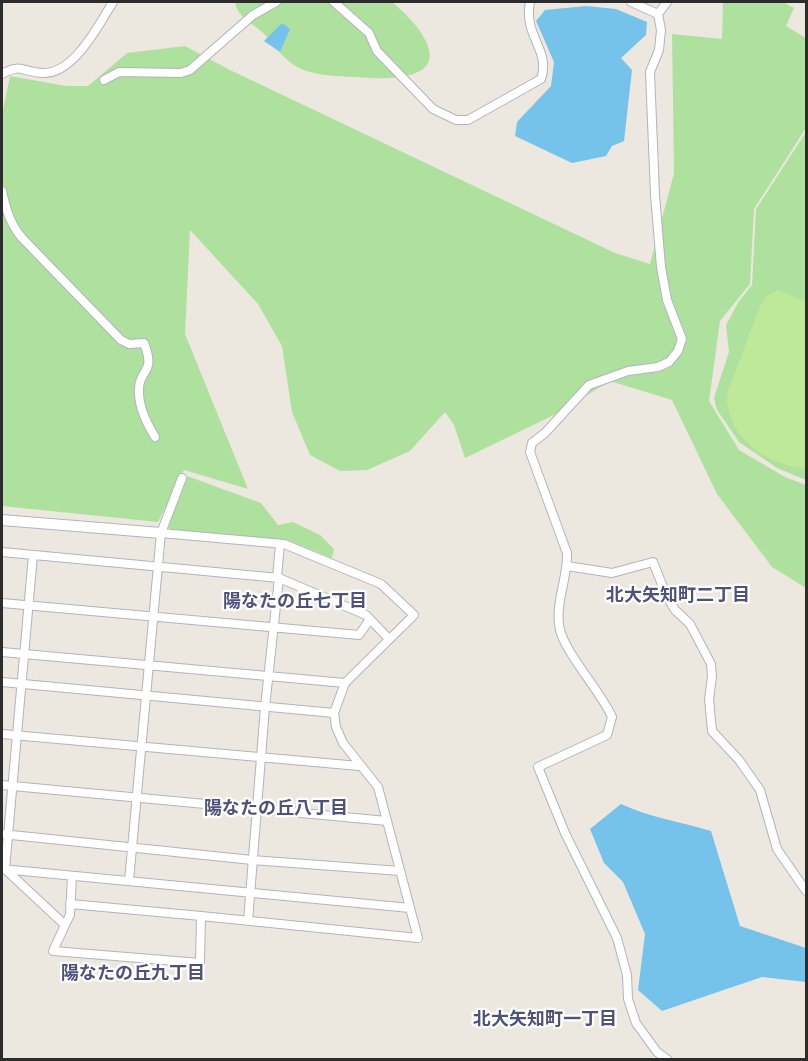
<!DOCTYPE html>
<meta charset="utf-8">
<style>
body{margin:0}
#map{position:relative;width:808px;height:1061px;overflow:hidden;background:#ede8df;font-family:Quicksand,sans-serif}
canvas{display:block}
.frame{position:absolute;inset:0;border:3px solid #2c2c2c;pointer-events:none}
</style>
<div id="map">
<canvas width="808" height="1061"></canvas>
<div class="frame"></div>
</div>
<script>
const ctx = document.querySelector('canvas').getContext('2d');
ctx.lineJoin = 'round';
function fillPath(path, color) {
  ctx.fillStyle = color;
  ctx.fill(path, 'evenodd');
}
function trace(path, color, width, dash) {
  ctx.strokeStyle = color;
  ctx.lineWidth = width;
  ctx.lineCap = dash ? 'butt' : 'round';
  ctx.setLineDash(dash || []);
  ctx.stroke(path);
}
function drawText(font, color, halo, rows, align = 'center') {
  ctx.font = font + ' Quicksand,"Noto Sans JP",sans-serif';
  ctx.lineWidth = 4.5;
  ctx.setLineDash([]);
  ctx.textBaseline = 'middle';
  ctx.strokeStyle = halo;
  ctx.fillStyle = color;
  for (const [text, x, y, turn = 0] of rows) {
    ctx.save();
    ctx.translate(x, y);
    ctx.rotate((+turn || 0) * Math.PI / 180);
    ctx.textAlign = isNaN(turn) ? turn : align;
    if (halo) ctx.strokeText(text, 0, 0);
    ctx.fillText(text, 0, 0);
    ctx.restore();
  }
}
fillPath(new Path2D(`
 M 235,2 L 392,2 C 410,16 456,63 410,75 C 393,80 373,78 355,77 C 339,76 316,76 301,69 C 281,59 276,45 261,31 C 251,23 237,16 235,2 Z
 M 723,2 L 783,2 L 794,8 L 786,26 L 806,38 L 806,128 L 754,209 L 750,284 L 720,321 L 709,401 L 739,450 L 785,477 L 806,485 L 806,588 L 772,567 L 717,494 L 672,400 L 610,381 L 558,413 L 465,458 L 454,425 L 445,412 L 410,451 L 367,470 L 340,471 L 310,455 L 292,412 L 282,346 L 258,304 L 190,230 L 185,334 L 248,489 L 184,470 L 158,522 L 2,506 L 2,115 L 10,76 L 66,86 L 88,86 L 127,53 L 185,46 L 230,70 L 615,253 L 650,264 L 674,173 L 672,34 L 722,39 Z
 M 806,132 L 806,480 L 777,468 L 739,442 L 717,410 L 714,398 L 729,352 L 726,325 L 739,301 L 752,285 L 756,209 Z
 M 187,476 L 261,503 L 278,525 L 293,522 L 320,535 L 334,549 L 332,558 L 287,540 L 170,530 L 168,525 Z`), '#aee19d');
fillPath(new Path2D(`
 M 778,290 L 806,302 L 806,468 C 767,467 721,433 728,391 L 760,306 L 767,296 Z`), '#c0e899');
fillPath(new Path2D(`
 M 586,6 L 616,9 L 647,22 L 646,35 L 621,58 L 632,70 L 624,141 L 612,146 L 606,156 L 572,163 L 515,136 L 517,122 L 551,86 L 554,62 L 536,21 L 545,10 Z
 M 282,23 L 290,29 L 280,52 L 264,41 Z
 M 621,804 C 649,817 681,822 711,831 L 740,926 L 806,948 L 806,982 L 762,977 L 662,1011 L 638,990 L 645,934 L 623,882 L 604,863 L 590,829 Z`), '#75c2eb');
const minor = new Path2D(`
 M 334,2 L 369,33 L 377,51 L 433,109 L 456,120 L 468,120 L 541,79 C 551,50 523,36 530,2
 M 631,2 L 658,14
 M 667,2 L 658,14 L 661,30 L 659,50 L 650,72 L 655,195 L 661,267 L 667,300 L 682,339 L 678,351 L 669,362 L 658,367 L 628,371 L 589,385 L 545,433 L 532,443 L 530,452 L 567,553 C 568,578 554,605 560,630 C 566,654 601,692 612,717 L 607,735 L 538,767 L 565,833 L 617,938 L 627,975 L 628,999 L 636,1023 L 657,1052 L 668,1060
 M 2,74 C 21,63 23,72 42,73 C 74,75 99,24 113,2
 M 104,80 L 119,72 L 181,73 L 190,70 L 253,15 L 276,2
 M 2,191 C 6,210 11,227 25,241 L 121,340 L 129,344 L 144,343 C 156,374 140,368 139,388 C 138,406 146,422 155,437
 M 2,552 L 279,578 L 366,615 L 389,639
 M 33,555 L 5,869 L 65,925 L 53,951 L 200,963 L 201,916 L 418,938 L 410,908
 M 567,566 L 612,573 L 653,562 L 667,597 L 675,610 L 690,624 L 711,664 L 712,677 L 709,699 L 712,731 L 739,760 L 760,790 L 777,849 L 806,891
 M 277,578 L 280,544
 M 2,603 L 359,635 L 370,619
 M 2,652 L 345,683
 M 2,682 L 334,713
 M 2,734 L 359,766
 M 2,785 L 387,821
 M 2,834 L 252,860 L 400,871
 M 2,869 L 410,908 L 378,787 L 343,743 L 336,727 L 334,713 L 345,683 L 414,615 L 381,584 L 284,544 L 161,533
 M 129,881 L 161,533 L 182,478
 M 70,904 L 201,916
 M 248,921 L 265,707 L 279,578
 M 65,925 L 70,915 L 72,876`);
const tertiary = new Path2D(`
 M 2,520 L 161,533`);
trace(minor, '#b2b3bf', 10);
trace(tertiary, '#b2b3bf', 12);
trace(minor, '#fff', 8);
trace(tertiary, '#fff', 10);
drawText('bold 18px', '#4d517b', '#fff', [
 ["北大矢知町二丁目",678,596],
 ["陽なたの丘七丁目",295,602],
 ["陽なたの丘八丁目",276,809],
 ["陽なたの丘九丁目",133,974],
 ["北大矢知町一丁目",545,1020]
]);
</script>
